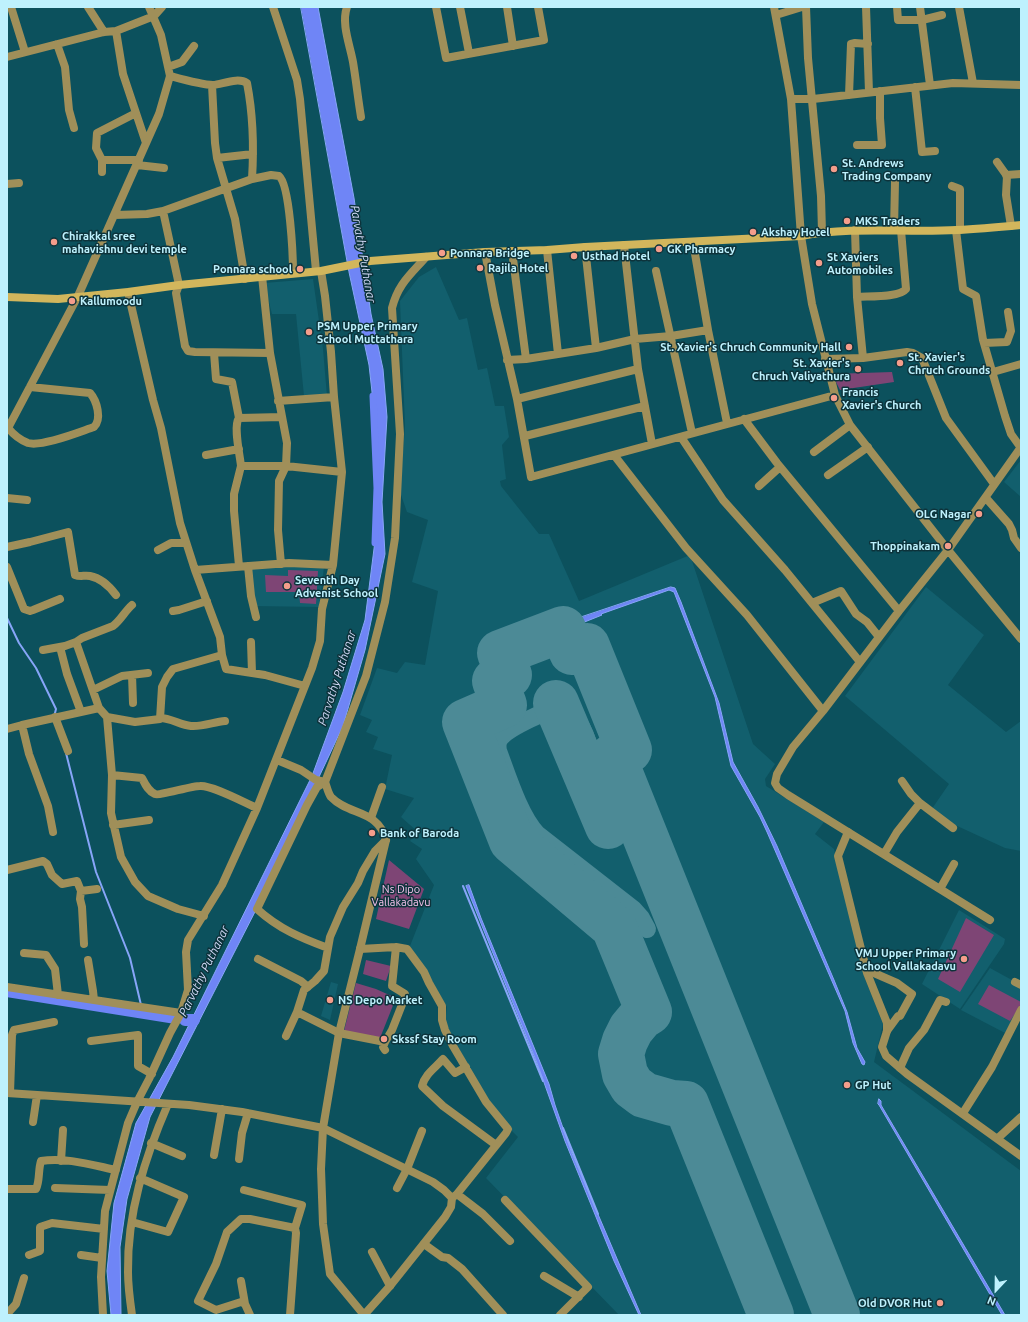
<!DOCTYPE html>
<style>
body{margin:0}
#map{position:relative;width:1028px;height:1322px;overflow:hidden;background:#0c515d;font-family:Ubuntu,sans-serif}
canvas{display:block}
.frame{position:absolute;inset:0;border:8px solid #bef1fd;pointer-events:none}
.north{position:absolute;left:976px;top:1270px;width:40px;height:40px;-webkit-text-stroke:3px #0d333b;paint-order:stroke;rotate:202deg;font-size:11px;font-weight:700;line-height:16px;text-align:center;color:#bef1fd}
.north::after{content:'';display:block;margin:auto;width:14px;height:18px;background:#bef1fd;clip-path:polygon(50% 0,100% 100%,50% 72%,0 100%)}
</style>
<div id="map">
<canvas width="1028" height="1322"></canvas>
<div class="frame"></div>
<div class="north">N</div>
</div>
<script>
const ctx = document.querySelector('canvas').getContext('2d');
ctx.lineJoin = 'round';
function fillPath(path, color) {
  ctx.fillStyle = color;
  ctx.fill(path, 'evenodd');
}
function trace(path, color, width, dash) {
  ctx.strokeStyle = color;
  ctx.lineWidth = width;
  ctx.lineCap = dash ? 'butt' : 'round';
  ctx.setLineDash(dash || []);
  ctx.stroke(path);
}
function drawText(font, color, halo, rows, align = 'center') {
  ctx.font = font + ' Ubuntu,sans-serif';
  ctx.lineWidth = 3;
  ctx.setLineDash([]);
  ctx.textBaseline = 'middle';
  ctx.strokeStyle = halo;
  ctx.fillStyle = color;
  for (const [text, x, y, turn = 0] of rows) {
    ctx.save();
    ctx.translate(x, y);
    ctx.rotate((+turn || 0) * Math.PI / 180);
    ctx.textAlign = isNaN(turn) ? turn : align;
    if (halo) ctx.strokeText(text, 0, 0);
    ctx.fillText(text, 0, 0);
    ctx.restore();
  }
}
fillPath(new Path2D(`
 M 436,267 L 459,320 L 467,318 L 478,370 L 487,368 L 495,406 L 504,406 L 509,437 L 502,445 L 506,479 L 500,481 L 501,486 L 539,534 L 549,534 L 579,601 L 690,555 L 753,744 L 775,764 L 765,779 L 766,786 L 824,822 L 815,834 L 834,849 L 865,979 L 883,1024 L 874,1062 L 1021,1171 L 1021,1315 L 619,1315 L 486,1178 L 518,1137 L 506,1125 L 477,1082 L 445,1023 L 447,1007 L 410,946 L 434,885 L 416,859 L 422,849 L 410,841 L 418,832 L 401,817 L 414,798 L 385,789 L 392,755 L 373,749 L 378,737 L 366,732 L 372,720 L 360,715 L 377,668 L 397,673 L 405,662 L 425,665 L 438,591 L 412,582 L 428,520 L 407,512 L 400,492 L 405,426 L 400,301 L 419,277 Z
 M 313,279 L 323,349 L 327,396 L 304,396 L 296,314 L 272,314 L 264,283 Z
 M 1021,460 L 1021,497 L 1004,482 Z
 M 250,563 L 324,567 L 319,607 L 254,606 Z
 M 926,587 L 984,635 L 948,685 L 1006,732 L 1021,721 L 1021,851 L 1005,848 L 929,813 L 949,784 L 845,696 Z
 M 959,910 L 1005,939 L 1004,944 L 960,1009 L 922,984 Z
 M 990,968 L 1021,985 L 1021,1009 L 1005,1033 L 961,1010 Z
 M 331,982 L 338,984 L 330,1020 L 321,1016 Z`), '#125f6d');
fillPath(new Path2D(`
 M 892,372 L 894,382 L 840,390 L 832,374 Z
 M 288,570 L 318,571 L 316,604 L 300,603 L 299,592 L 266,592 L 265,575 L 288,576 Z
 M 389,860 L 424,889 L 409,929 L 376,919 Z
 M 966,918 L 994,935 L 960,992 L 938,979 Z
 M 366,960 L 391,966 L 386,981 L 363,974 Z
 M 356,983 L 376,989 L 396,998 L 378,1043 L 343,1035 Z
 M 989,985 L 1021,1002 L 1021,1005 L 1010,1021 L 978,1004 Z`), '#7e4575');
const water = new Path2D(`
 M 301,7 L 318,7 L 354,198 L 371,314 L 383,369 L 387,417 L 382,502 L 385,554 L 365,650 L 343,726 L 260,902 L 150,1117 L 127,1199 L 120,1247 L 121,1315 L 111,1315 L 107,1271 L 114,1203 L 136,1123 L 173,1057 L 312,776 L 343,692 L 365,620 L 378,517 L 377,437 L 369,365 L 349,272 Z
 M 671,587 L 675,588 L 681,602 L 719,703 L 733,762 L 758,807 L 777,846 L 834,980 L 847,1012 L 857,1048 L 865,1062 L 864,1065 L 862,1064 L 853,1043 L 845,1011 L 767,832 L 760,817 L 731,766 L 715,697 L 674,592 L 669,590 L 601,614 L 602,615 L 582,623 L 579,618 Z
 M 469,885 L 481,918 L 549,1084 L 555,1105 L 571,1151 L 641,1315 L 639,1315 L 614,1261 L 565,1141 L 537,1063 L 466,886 Z
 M 879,1099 L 881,1101 L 881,1105 L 1005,1315 L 1002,1315 L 879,1105 L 878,1104 Z`);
fillPath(water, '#6f85f6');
trace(water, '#87a5f8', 1);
trace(new Path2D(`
 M 7,618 L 19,643 L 36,668 L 56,709 L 55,713
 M 66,753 L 96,872 L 130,958 L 141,1005
 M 463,886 L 543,1081
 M 563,1128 L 598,1214`), '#87a5f8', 2);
trace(new Path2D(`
 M 373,396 L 377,488 L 375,543`), '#6f85f6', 7);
trace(new Path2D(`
 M 7,991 L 176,1018
 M 185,1020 L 194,1020`), '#6f85f6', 12);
trace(new Path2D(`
 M 599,808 C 589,777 597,740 572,715 C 569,712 566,709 562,708 C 551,707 509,728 501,737 C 497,741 497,746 498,751 C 507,775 520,817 537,834 L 633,909 L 641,918 L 647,929`), '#4c8a96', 18);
trace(new Path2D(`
 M 556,703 L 608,826
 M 771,1315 L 686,1104 L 672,1103 L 644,1095 L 632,1086 L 625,1074 L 621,1054 L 625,1041 L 631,1029 L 641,1017 L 649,1012 L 614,927 L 512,841 L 465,722 L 504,705 L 495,681 L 509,675 L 500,653 L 563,629 L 572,652 L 587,646 L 629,750 L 613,756 L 837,1315`), '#4c8a96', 46);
trace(new Path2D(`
 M 11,7 L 25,52
 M 88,7 L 104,32
 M 273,7 L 297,80 L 300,99 L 316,271
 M 347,7 C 341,24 350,45 353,62 C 356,80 358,99 361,117
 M 436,7 L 446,58 L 544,40 L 538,7
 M 460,7 L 469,53
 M 507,7 L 513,46
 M 774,7 L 791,99 L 801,236 L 812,304 L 835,395 L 850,425 L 948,550 L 1021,639
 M 806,7 L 808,58 L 821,196 L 822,232
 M 866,7 L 869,92
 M 897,7 L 898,20 L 922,20 L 942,15
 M 920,7 L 930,85
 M 959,7 L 973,83
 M 776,15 L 802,7
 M 116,31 L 123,74 L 146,143
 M 57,44 L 65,67 L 69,110 L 74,128
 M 7,57 L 104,32 L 116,31 L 154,16 L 162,7
 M 168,67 L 182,62 L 194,46
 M 170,76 C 181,79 202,85 213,85 C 223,84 238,77 247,83 C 253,114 254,147 252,179
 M 212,85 L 215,143 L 217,158 L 235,219 L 245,279
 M 915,87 L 922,152 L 935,151
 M 849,95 L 851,44 L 855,43 L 868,44
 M 791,99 L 813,99 L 953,83 L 1021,85
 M 857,145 L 882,145 L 880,118 L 880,91
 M 217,158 L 253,154
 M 102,160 L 139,160
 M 997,162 L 1007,176 L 1006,195 L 1011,226
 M 137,165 L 164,168
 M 102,172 L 102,160 L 96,148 L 97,133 L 136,113
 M 1006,175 L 1021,174
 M 7,184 L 19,183
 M 952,186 L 960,189 L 960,230
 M 163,211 L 179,285 L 176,293 L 185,346 L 188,351 L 195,352 L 270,353
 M 115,215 L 147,214 L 163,211 L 252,179 L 271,175 L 279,176 C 290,185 293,256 293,273
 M 855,230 L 857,297 L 863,358
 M 894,230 L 895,182
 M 956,230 L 963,289 L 976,296 L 983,340 L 1005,416 L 1011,434 L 1021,448
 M 693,242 L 708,330 L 727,423
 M 624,245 L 638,369 L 652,444
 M 585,247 L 596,348
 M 547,250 L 558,354
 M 512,251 L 526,359
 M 485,252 L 495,305 L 517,399 L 531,477 L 835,395
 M 656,271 L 692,433
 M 262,276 L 270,353 L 287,443 L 286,466 L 279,481 L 278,530 L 281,564
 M 128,292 L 153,400 L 161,428 L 180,523 L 195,570 L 220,637 L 222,655 L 226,669 L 265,675 L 305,686
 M 857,297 C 868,296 899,298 906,289 L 901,230
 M 984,343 L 1007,342 L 1011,331 L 1008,312
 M 214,353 L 216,379 L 232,382 L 239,418
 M 825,359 L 863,358 L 907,352 L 913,353 L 922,358 L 946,418 L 994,484
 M 507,360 L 526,359 L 558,354 L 596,348 L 635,339 L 671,336 L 708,330
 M 993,372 L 1021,364
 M 517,399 L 638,369
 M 278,401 L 334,397
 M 744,419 L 777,463 L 899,611
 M 8,428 C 13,434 20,440 28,443 C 42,447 79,432 94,427 C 102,419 97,401 90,393 L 30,387
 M 7,430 L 78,296 L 159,114 L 170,76 L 161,35 L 149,7
 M 525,436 L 645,406
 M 681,437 L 723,500 L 785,570 L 860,662
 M 814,452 L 850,425
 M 206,455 L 239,449
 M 614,455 L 686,548 L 747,615 L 823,711
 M 241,466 C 240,455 233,426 239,418 L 282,417
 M 828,475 L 868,447
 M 759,486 L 780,467
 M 7,498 L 27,500
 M 986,498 L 1009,524 L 1012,530 L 1014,538 L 1021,548
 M 7,547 L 30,542 L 68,532 L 75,575 C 80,577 85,575 90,576 C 101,578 110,587 116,595
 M 158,550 L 171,543 L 186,543
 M 239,566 L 234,511 L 234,494 L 241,466 L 286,466 L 342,472
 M 248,566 L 251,596 L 256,617
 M 7,567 L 24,609 L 30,611 L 33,610 L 60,599
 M 195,570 L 289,563 L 333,565
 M 812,603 L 841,591 L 856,614 L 867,622 L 879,637
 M 173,611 L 179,610 L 207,601
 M 76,642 L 99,708 L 107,717 L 112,775 L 111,813 L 121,857 L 135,882 L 148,896 L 178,909 L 204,916
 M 251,642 L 252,673
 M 60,647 L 67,674 L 81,712
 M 43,650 L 65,646 L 76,642 L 82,638 L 113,626 C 121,620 125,611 132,605
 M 132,675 L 133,703
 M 93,690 L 122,676 L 148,673
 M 55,717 L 68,751
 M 107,717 L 135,722 L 160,719 L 162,687 L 167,677 L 173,669 L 222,655
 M 160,718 C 171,718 180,725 191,726 C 202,727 214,722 225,721
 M 22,725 L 29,754 L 48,806 L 53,832
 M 7,729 L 22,725 L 99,708
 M 277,760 L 301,770 L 316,780 L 325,782
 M 112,775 L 142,778 C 145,784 148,791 155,794 C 159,796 191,786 200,786 C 212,785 245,803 257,808
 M 325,782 L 317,787 L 307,805 L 257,909 C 279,929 301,938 328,948
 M 920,803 L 953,828
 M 371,818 L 382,787
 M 113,825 L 149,820
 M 386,840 L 375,851 L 363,871 L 358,883 L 343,907 L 330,937 L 324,971 L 315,981 L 304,990 L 297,1012 L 339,1033 L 385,1042 L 392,1030 L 405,997 L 405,994 L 392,986 L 396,947
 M 884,854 L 897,832 L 920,803 L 911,794 L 902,781
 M 7,870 L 43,861 L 47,864 L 52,875 L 62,884 L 77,881 L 81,891 L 97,889
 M 940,889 L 954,864
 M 81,891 L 80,899 L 82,907 L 84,944
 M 990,920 L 788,795 L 778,788 L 775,783 L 777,774 L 793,747 L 823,711 L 899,611 L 948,550 L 1021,447
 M 360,949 L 396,947 L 407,949 L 424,972 L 429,983 L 442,1006 L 442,1020 L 445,1030 L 453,1046 L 486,1102 L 508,1129 L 506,1133 L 457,1194 L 452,1198
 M 24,953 L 46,955 L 55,969 L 58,995
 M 258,959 L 301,981 L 308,987
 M 88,960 L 93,991 L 94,1000
 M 867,970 L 897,983 L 912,994 L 900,1016 L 898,1016 L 887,1031
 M 1015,982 L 1021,985
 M 7,987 L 181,1013
 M 286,1036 L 297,1012
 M 91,1041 L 138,1035 L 138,1066 L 152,1074
 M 385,1042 L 383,1047 L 385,1050
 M 466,1067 L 455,1073 L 443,1059 C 435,1068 425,1074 422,1086 L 443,1106 L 496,1145
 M 900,1068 L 909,1048 L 924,1030 L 940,1000 L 946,1002
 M 7,1093 L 189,1105 L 242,1112 L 323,1128 L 321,1169 L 323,1224 L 330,1274 L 364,1315
 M 10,1093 L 12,1035 L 14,1030 L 54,1022
 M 963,1113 L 992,1067 L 1021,1010
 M 33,1122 L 37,1095
 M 998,1138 L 1021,1117
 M 151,1143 L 182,1156
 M 214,1155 L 222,1109
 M 239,1159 L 242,1133 L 248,1113
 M 61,1161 L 63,1130
 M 55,1188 L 110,1190
 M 397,1188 L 407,1169 L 422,1131
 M 7,1189 L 36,1189 C 40,1181 38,1170 41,1161 C 65,1157 92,1165 116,1170
 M 244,1190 L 302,1205 L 295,1228 L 296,1233 L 290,1315
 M 457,1194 L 483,1214 L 510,1241
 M 505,1200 L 588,1287 L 560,1315
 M 132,1222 L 168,1232 L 184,1197 L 140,1178
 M 424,1244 L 442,1257 L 448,1258 L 462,1269 L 503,1315
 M 372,1252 L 390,1286
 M 29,1255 L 40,1251 L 40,1227 L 52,1223 L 104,1229
 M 81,1255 L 102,1258
 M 544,1276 L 579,1297
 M 241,1281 L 245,1304
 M 7,1314 L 16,1304 L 24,1278
 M 103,1315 L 101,1277 L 105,1211 L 128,1123 L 137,1102 L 149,1079 L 170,1033 L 181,1013 L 188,990 L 186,952 L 188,940 L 222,885 L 257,808 L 312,668 L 320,641 L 322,609 L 333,565 L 342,472 L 334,397 L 331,352 L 325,296 L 321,271
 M 132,1315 C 130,1301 128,1287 128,1272 C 127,1213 145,1157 168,1104
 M 250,1315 L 245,1304 L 241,1302 L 216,1310 L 198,1301 L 216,1264 L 227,1232 L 241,1219 L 250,1219 L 295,1228`), '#a08f59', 8);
trace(new Path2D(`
 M 848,832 L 838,856 L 867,973 L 887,1023 L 887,1031 L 882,1047 L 886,1056 L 907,1074 L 1021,1156
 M 364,1315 L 390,1286 L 445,1217 L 451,1207 L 452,1198 L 444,1190 L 433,1182 L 323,1128 L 339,1033 L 360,949 L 386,840 C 378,809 349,816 331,797 C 328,793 327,787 325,782 L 366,676 L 385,602 L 395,538 L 400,434 L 392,308 C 398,284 410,275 426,257`), '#a08f59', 8);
trace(new Path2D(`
 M 7,297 L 58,299 L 128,292 L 179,285 L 321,271 L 370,261 L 485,252 L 547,250 L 585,247 L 801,236 C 853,226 905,233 957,230 C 978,229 1000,227 1021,225`), '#d2b65c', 8);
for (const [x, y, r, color] of [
 [834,169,4,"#f49d8b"],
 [847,221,4,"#f49d8b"],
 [753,232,4,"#f49d8b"],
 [54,242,4,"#f49d8b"],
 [659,249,4,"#f49d8b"],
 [442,253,4,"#f49d8b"],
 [574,256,4,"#f49d8b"],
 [819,263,4,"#f49d8b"],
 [480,268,4,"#f49d8b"],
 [300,269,4,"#f49d8b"],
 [72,301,4,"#f49d8b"],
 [309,332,4,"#f49d8b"],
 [849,347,4,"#f49d8b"],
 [900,363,4,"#f49d8b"],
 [858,369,4,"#f49d8b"],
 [834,398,4,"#f49d8b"],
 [979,514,4,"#f49d8b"],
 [948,546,4,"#f49d8b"],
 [287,586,4,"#f49d8b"],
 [372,833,4,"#f49d8b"],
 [964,959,4,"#f49d8b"],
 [330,1000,4,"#f49d8b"],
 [384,1039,4,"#f49d8b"],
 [847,1085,4,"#f49d8b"],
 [940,1303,4,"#f49d8b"]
]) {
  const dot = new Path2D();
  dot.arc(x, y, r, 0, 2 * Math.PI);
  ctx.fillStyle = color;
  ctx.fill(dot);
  trace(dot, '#0d333b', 1.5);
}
drawText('bold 11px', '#bef1fd', '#0d333b', [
 ["St. Andrews",842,163],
 ["Trading Company",842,176],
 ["MKS Traders",855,221],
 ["Akshay Hotel",761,232],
 ["Chirakkal sree",62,236],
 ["mahavishnu devi temple",62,249],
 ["GK Pharmacy",667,249],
 ["Ponnara Bridge",450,253],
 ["Usthad Hotel",582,256],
 ["St Xaviers",827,257],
 ["Automobiles",827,270],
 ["Rajila Hotel",488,268],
 ["Ponnara school",292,269,"right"],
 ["Kallumoodu",80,301],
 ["PSM Upper Primary",317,326],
 ["School Muttathara",317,339],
 ["St. Xavier's Chruch Community Hall",841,347,"right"],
 ["St. Xavier's",908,357],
 ["Chruch Grounds",908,370],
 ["St. Xavier's",850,363,"right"],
 ["Chruch Valiyathura",850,376,"right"],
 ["Francis",842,392],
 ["Xavier's Church",842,405],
 ["OLG Nagar",971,514,"right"],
 ["Thoppinakam",940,546,"right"],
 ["Seventh Day",295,580],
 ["Advenist School",295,593],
 ["Bank of Baroda",380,833],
 ["VMJ Upper Primary",956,953,"right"],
 ["School Vallakadavu",956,966,"right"],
 ["NS Depo Market",338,1000],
 ["Skssf Stay Room",392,1039],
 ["GP Hut",855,1085],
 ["Old DVOR Hut",932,1303,"right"]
], 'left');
drawText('11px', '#f6c2ec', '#0d333b', [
 ["Ns Dipo",401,889],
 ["Vallakadavu",401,902]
]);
drawText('italic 12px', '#d2daf7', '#0d333b', [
 ["Parvathy Puthanar",363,254,80],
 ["Parvathy Puthanar",337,678,-72],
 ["Parvathy Puthanar",204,971,-64]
]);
</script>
